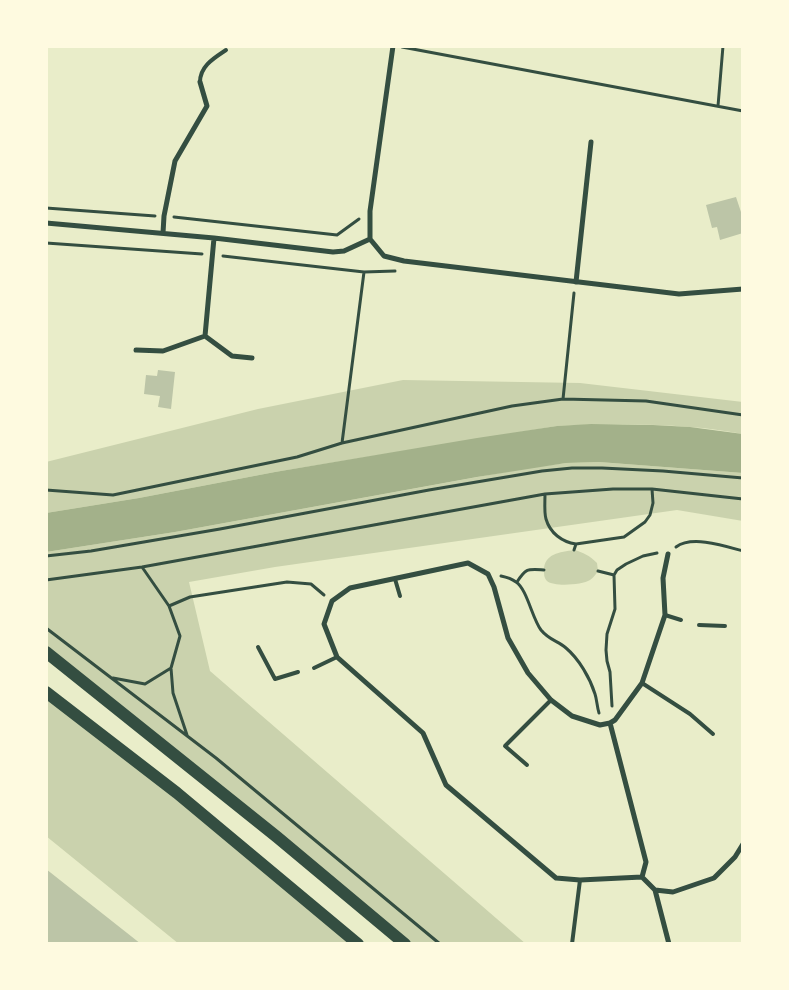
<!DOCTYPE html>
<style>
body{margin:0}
#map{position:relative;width:789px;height:990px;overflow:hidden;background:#e9edc9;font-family:"Fira Sans Condensed",sans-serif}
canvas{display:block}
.frame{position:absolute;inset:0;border:48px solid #fefae0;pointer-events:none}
</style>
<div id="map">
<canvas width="789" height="990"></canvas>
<div class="frame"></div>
</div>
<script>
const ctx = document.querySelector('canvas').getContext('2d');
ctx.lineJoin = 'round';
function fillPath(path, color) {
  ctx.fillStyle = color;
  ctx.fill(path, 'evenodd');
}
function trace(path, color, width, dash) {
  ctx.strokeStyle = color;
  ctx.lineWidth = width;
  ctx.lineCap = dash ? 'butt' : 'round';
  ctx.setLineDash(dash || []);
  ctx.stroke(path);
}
fillPath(new Path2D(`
 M 403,380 L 580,383 L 743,402 L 743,434 C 725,431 707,428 689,427 C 645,423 601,424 557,426 L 275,472 L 139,498 L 46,513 L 46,462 L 258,409 Z
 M 599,462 L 743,473 L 743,521 L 677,510 L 275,567 L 189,582 L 210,671 L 526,944 L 405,944 L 46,652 L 46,552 L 175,532 L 527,468 L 566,463 Z
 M 574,550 C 583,552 590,556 597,563 L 598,571 C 596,574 593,578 590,580 C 582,585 554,587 547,581 C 544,578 544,574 544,570 C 544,554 560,552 574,550 Z
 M 46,692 L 358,944 L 179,944 L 46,836 Z`), '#cad2ad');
fillPath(new Path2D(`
 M 591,424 L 653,425 L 690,427 L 743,434 L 743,473 L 599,462 L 566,463 L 477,477 L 175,532 L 46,552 L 46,513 L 139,498 L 275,472 L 477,438 L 557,426 Z`), '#a3b18a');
fillPath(new Path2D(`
 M 736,197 L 743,218 L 743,233 L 720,240 L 717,227 L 712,228 L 706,205 Z
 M 158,370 L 175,372 L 171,409 L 158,407 L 160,396 L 144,394 L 146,375 L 157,376 Z
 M 46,869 L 141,944 L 46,944 Z`), '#bcc5a7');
trace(new Path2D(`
 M 402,47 L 743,111
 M 718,106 L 723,46
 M 46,208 L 155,216
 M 174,217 L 337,235 L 359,219
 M 46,243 L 202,254
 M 223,256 L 364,272
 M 563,399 L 574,293
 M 342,443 L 364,272 L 395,271
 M 46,490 L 113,495 L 297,457 L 342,443 L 512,406 L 563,399 L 646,401 L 743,415
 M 545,494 C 545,502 544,512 546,519 C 550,533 562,542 576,544
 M 676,547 C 692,535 725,546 743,551
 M 574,550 L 576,544 L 624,537 L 645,522 L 650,515 L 653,503 L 652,489
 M 46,556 L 91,551 L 220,529 L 429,490 L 542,471 L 572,468 L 602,468 L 663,471 L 743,478
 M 142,567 L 169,606 L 180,636 L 171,668 L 173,693 L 187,735
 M 598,571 L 614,575
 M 501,576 C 506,577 512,579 516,582 C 527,589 532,618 541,630 C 549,640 558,641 566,648 C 579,659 590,678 595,694 C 597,700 597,707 599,713
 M 46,580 L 142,567 L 545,494 L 613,489 L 652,489 L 743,499
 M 517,582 C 526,568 527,569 544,570
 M 169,606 L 190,597 L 287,582 L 311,584 L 324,595
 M 46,628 L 216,758 L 440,944
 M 113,678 L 145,684 L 171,668
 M 612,706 L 610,672 L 607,661 L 606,650 L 607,634 L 615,609 L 614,575 L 617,570 L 626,564 L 643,556 L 657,553`), '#344e41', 3);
trace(new Path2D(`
 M 200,82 C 200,66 214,58 226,50
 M 395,579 L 400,596
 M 665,615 L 681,620
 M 699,625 L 725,626
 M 258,647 L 275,679 L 298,672
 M 314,668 L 337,657
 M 642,683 L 690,714 L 713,734
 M 527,765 L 505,746 L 551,700
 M 572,944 L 580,880`), '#344e41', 4);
trace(new Path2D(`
 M 46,223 L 214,238 L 333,252 L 344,251 L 370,239
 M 163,233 L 164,216 L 175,161 L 207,106 L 200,82
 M 370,239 L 384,256 L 404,261 L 679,294 L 743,289
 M 370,239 L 370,211 L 393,46
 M 576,282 L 591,142
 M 205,336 L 214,238
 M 136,350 L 163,351 L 205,336 L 232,356 L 252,358
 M 610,723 L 600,725 L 572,716 L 551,700 L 528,673 L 508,638 L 494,587 L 488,574 L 468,563 L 350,588 L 332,601 L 324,624 L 337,657 L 423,733 L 446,785 L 556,878 L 580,880 L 642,877 L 655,890 L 673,892 L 714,878 L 735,857 L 743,844
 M 642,877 L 646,862 L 610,723 L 615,720 L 642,683 L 665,615 L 663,578 L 668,554
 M 655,890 L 669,944`), '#344e41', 5);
trace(new Path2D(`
 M 46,652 L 277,837 L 405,944
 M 46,692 L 177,793 L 358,944`), '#344e41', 12);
</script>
